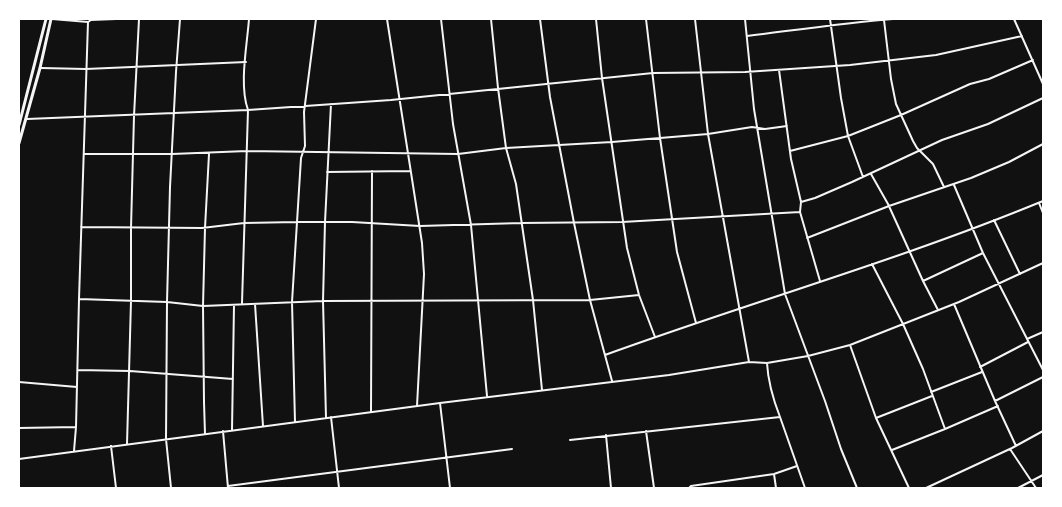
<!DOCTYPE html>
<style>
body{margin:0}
#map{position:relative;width:1062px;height:507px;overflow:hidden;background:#111;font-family:"Public Sans",sans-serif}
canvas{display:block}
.frame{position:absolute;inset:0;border:20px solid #fff;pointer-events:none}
</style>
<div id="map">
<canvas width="1062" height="507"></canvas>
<div class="frame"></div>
</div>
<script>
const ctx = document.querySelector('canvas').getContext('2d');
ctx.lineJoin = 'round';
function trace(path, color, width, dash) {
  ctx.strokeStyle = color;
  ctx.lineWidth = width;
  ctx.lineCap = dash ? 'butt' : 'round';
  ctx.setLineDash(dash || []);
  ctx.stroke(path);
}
trace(new Path2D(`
 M 52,19 L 88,22 L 91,20 L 116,19
 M 387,19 L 422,243 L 424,274 L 417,406
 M 441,19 L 453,124 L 471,225 L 487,396
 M 491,19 L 498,88 L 506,148 L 516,184 L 533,300 L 542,390
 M 540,19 L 550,97 L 574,223 L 590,300 L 612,381
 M 596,19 L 602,78 L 627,248 L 639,295 L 655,337
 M 646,19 L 660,138 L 677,252 L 696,323
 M 695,19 L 708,134 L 749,362
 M 745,19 L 754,109 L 785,294 L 825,401 L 841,449 L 857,488
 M 830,19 L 841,98 L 848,136 L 863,177
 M 1014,19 L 1043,84
 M 884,20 L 891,79 L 896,104 L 913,141 L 917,148 L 933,164 L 944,187
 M 747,36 C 796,30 844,23 893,19
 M 41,68 L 86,69 L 246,62
 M 779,70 L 791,159 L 801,202 L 800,212 L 820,281
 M 27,119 L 248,110 L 391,100 L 653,73 L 745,72 L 850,65 L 936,55 L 1022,36
 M 790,151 L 848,136 L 901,115 L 970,84 L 989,79 L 1033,60
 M 84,154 L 172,154 L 247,151 L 458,154 L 506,148 L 612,142 L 708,134 L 752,127 L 765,129 L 787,126
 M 327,172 L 410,171
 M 871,174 L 888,204 L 923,281
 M 954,185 L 983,253 L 1043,370
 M 801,202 L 815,198 L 852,182 L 942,140 L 988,124 L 1043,98
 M 1039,203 L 1043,213
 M 994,220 L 1020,274
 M 81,227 L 202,228 L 244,223 L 297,222 L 352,222 L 420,226 L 521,223 L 622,222 L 800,212
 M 807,238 L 889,206 L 971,178 L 1009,162 L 1043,144
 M 872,264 L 903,324 L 923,369 L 945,429
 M 79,299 L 167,302 L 203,306 L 323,301 L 590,300 L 639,295
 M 242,303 L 248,110 C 239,85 247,46 249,19
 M 255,304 L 263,426
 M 954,304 L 995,401 L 1016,446
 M 938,310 L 923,281 L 983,253
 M 1027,339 L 1043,332
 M 850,345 L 876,418 L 909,488
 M 605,355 C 751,302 900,260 1043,201
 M 980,367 L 1028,342
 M 78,370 L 130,371 L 233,379
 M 19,382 L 77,387
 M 931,392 L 982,372
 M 995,401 L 1043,377
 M 440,403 L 450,488
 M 371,412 L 372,171
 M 331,417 L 339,488
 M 780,417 L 805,488
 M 326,418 L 323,301 L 325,222 L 331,104
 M 876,418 L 932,396
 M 295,422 L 292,302 L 301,158 L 305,146 L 304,112 L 316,19
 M 19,428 L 76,427
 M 232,430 L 234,305
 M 223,431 L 228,488
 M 646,431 L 654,488
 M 205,434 L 204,402 L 203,306 L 205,228 L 209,154
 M 606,435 L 611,488
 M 570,440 L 780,417 C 773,399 768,382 767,363
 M 127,444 L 131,301 L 131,228 L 134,116 L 139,19
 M 111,446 L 116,488
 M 1010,449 L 1036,488
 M 892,450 L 945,429 L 998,406
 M 74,451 L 76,427 L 79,299 L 88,22
 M 19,459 L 440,403 L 669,375 L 749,362 L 767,363 L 808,356 L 850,345 L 959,302 L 1043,263
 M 774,474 L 776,488
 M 228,486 L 512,449
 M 171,488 L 166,439 L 167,302 L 170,187 L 176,72 L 180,19
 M 689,488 L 691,486 L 774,474 L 797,466
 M 926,488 L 1012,448 L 1043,431
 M 1018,488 L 1043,475`), '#f5f5f5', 2);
trace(new Path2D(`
 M 19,125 L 46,19
 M 19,143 L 40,68 L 51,19`), '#f5f5f5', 3);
</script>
